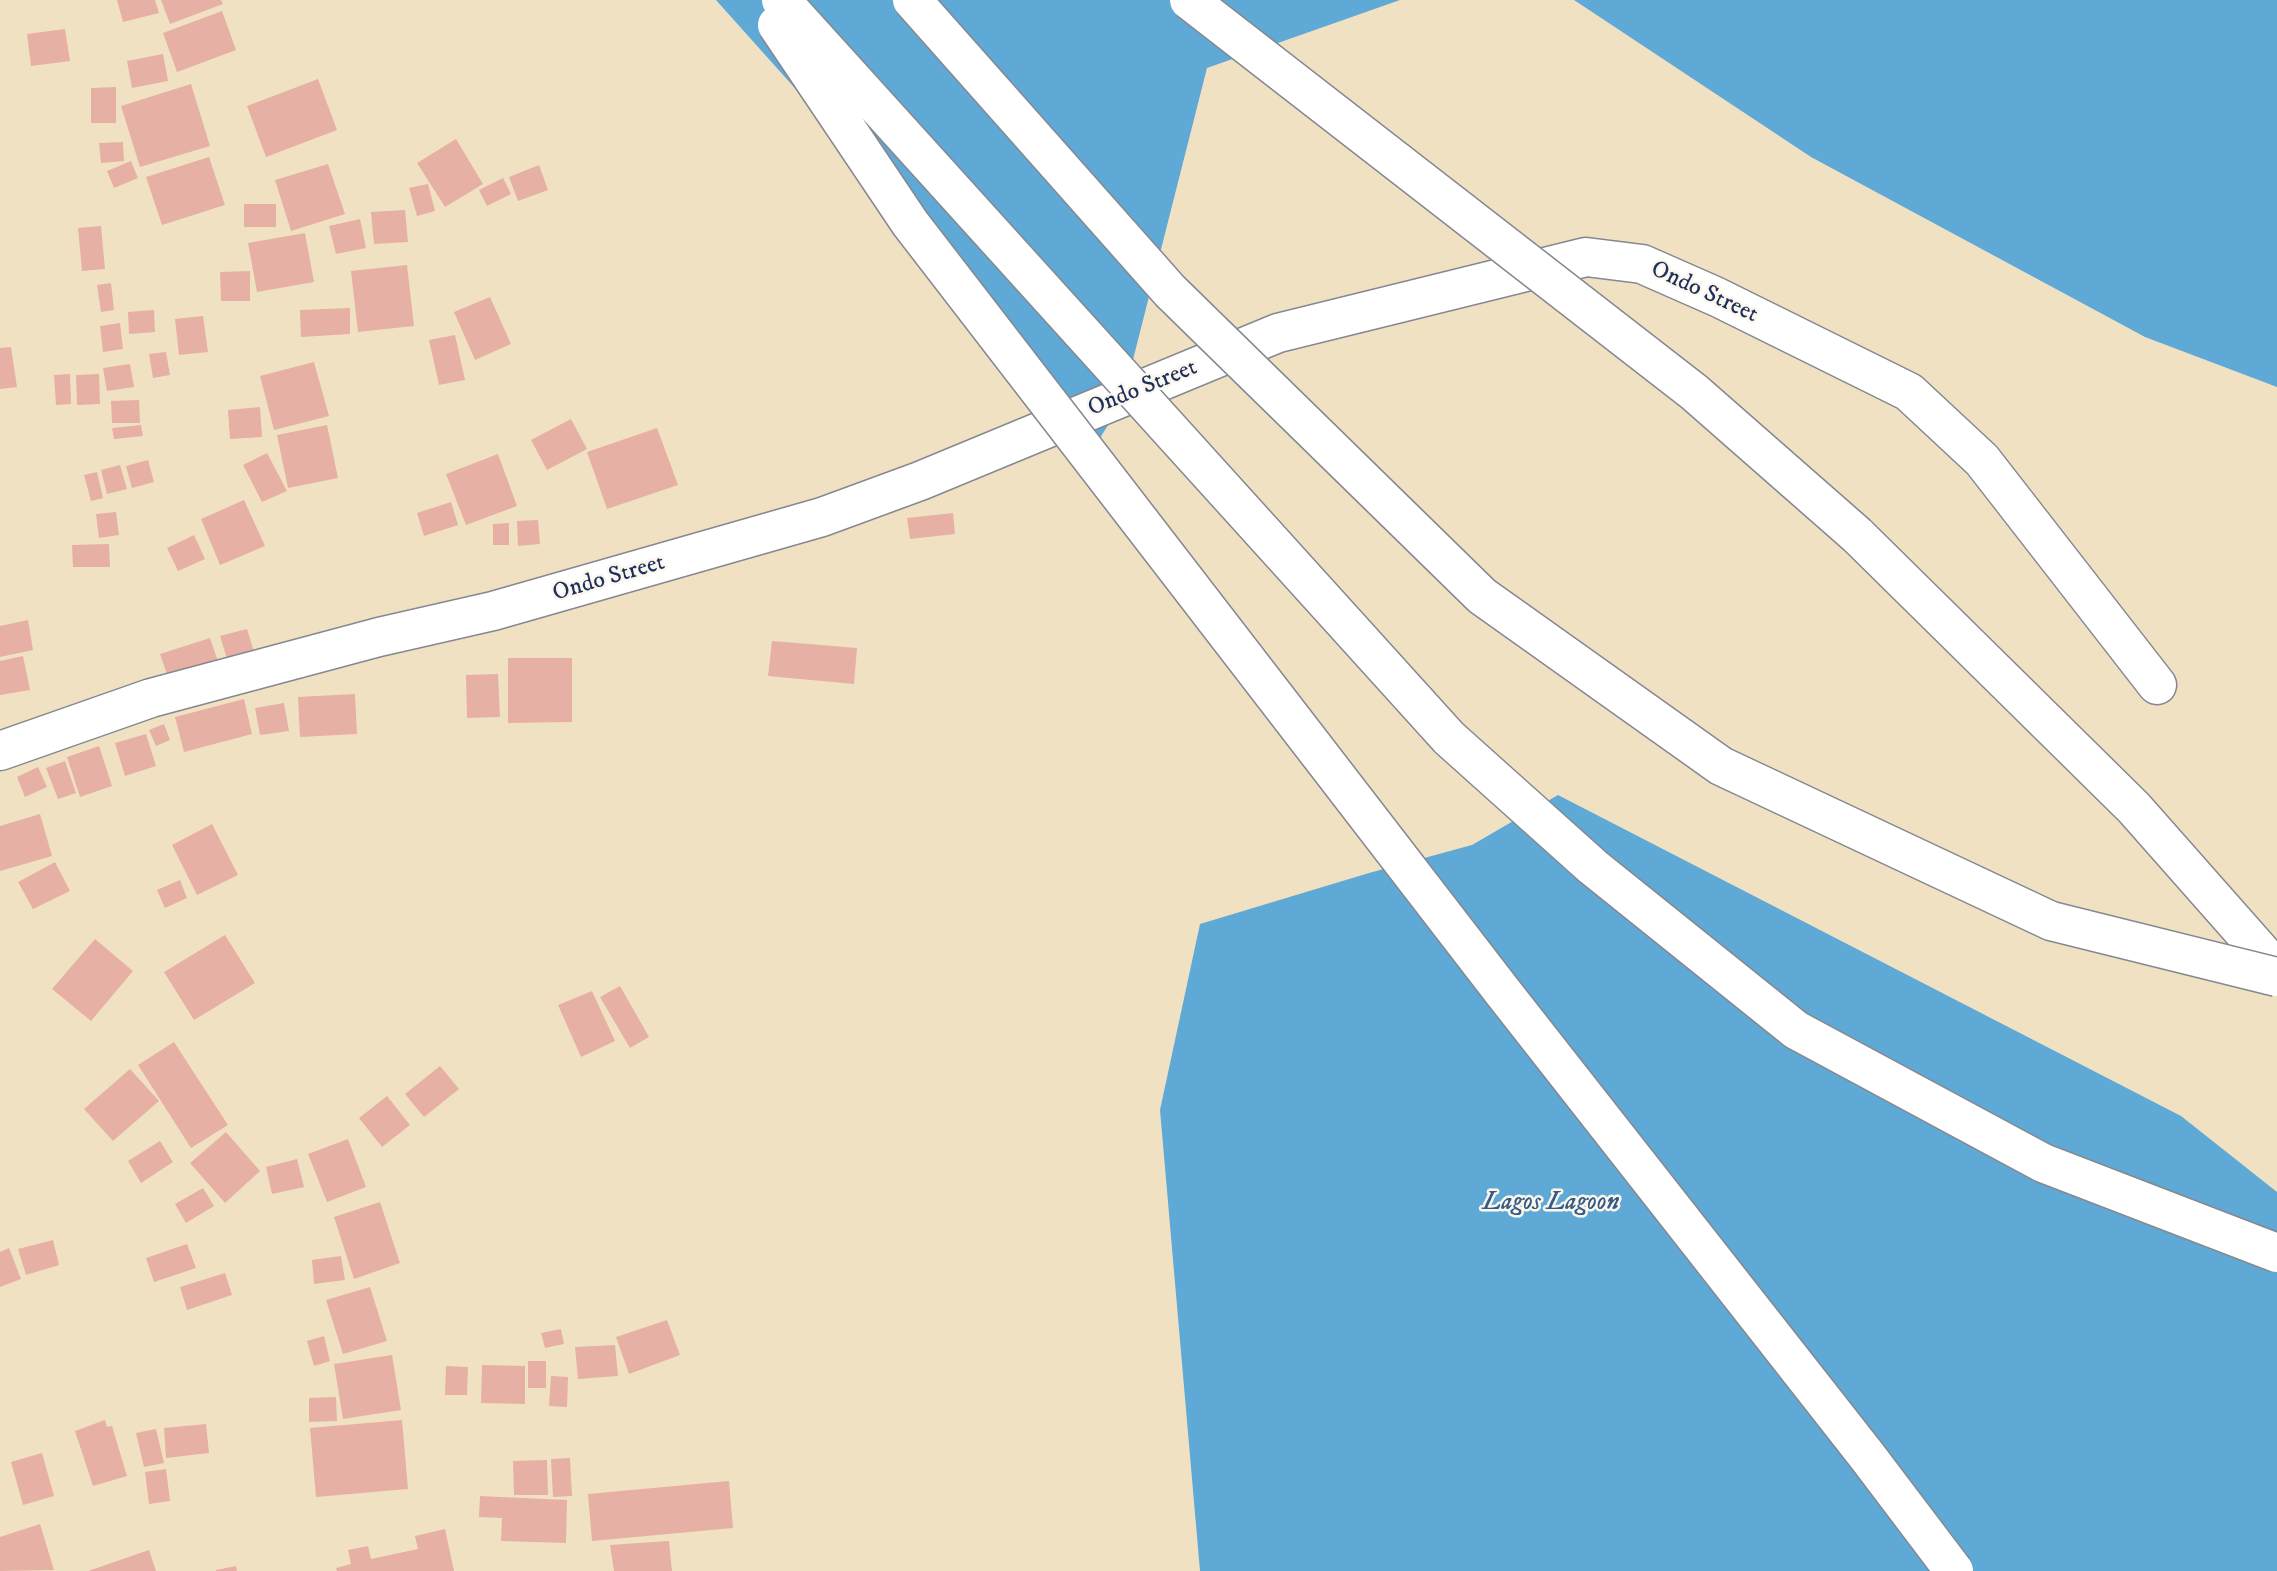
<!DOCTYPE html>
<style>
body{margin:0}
canvas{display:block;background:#f1e1c3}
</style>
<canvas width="2277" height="1571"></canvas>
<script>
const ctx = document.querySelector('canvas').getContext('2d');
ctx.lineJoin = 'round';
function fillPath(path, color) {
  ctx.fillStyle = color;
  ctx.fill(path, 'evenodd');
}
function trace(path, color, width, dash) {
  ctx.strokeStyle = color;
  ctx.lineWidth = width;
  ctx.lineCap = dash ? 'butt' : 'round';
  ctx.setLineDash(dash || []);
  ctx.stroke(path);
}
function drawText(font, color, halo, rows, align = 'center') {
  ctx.font = font + ' "IM FELL DW Pica",serif';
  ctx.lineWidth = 5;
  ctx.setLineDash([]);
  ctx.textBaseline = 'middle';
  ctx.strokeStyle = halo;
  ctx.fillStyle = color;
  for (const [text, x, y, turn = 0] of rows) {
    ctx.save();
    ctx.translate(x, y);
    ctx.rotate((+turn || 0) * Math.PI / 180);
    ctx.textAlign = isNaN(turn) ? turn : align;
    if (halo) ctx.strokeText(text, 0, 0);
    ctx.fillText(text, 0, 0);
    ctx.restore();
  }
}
fillPath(new Path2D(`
 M 716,0 L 1400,0 L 1207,68 L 1122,403 L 1100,438 L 1047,370 Z
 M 1574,0 L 2277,0 L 2277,387 L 2145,337 L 1811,157 Z
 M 1558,795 L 2181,1116 L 2277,1192 L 2277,1571 L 1200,1571 L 1160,1110 L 1200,924 L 1369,873 L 1472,845 Z`), '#5fa9d6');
fillPath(new Path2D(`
 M 117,0 L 155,0 L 159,13 L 123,22 Z
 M 161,0 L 221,0 L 223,4 L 170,24 Z
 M 222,11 L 236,50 L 177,72 L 163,33 Z
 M 65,29 L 70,61 L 31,66 L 27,34 Z
 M 163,54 L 168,81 L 132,88 L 127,61 Z
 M 318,79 L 337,130 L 266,157 L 247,106 Z
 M 191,84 L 210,146 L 140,167 L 121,106 Z
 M 116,87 L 116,123 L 91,123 L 91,88 Z
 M 456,139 L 483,184 L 445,207 L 417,163 Z
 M 123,142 L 124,161 L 101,163 L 99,143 Z
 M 209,157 L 225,205 L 162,225 L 146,177 Z
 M 131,161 L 138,178 L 114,188 L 107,171 Z
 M 328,164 L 345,214 L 291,231 L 275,180 Z
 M 539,165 L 548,190 L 518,201 L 509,177 Z
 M 503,178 L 511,194 L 487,206 L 479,190 Z
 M 428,184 L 435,211 L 417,216 L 409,188 Z
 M 244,204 L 276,204 L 276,227 L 244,227 Z
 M 405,210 L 408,242 L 374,244 L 371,212 Z
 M 360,219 L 366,248 L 336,254 L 329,226 Z
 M 101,226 L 105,269 L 82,271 L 78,228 Z
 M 305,233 L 314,282 L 257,292 L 248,243 Z
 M 407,265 L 414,326 L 358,332 L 351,271 Z
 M 250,271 L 250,301 L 221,301 L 220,272 Z
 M 111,283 L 114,310 L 101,312 L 97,285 Z
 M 490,297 L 511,344 L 475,360 L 454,312 Z
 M 350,308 L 350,334 L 301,337 L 300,310 Z
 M 154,310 L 155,332 L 129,334 L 128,312 Z
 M 203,316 L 208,352 L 179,355 L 175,319 Z
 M 120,323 L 123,349 L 103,352 L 100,326 Z
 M 455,335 L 465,380 L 439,385 L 429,340 Z
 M 11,347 L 17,387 L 0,389 L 0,348 Z
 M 166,352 L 170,375 L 153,378 L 149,354 Z
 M 314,362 L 329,416 L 274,430 L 260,376 Z
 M 130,364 L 134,387 L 107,391 L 103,368 Z
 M 70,374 L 71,404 L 56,405 L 54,375 Z
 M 99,374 L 100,404 L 77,405 L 76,375 Z
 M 139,400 L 140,423 L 112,423 L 111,401 Z
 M 260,407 L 262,437 L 230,439 L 228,410 Z
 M 571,419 L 587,449 L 547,470 L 531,440 Z
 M 141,425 L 143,436 L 114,439 L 112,428 Z
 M 327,425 L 338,478 L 288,488 L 277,435 Z
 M 657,428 L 678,485 L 607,509 L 587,452 Z
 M 267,453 L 287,491 L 262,502 L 243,465 Z
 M 498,454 L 517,506 L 466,525 L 446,474 Z
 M 148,460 L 154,482 L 132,488 L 126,466 Z
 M 120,465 L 127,489 L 107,494 L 101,470 Z
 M 97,472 L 103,498 L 91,501 L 84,475 Z
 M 244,500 L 265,546 L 220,565 L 201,519 Z
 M 451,502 L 458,525 L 424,536 L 417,513 Z
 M 116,512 L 119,535 L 99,538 L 96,514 Z
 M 953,513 L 955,534 L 910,539 L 907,518 Z
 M 538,520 L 540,544 L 518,546 L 517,521 Z
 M 509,523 L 509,545 L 493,545 L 493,524 Z
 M 194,535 L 205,559 L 178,571 L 167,548 Z
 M 109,544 L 110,567 L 73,567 L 72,545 Z
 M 28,620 L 33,650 L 0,657 L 0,626 Z
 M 247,629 L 255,655 L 228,662 L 220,636 Z
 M 210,638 L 220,667 L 170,683 L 160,654 Z
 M 772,641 L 857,648 L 854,684 L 768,676 Z
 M 23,656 L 30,690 L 0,695 L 0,661 Z
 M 508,658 L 572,658 L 572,722 L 508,723 Z
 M 498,674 L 500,717 L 467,718 L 466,675 Z
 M 355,694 L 357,734 L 300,737 L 298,697 Z
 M 244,699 L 252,734 L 184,752 L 175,717 Z
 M 284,703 L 289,731 L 260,735 L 255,708 Z
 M 164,724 L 170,740 L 156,746 L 149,730 Z
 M 146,734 L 156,766 L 125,776 L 115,743 Z
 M 99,746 L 112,786 L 80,797 L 67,757 Z
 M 65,761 L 76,793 L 58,799 L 46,768 Z
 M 38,767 L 47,787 L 25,797 L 17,777 Z
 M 40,814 L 52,856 L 0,871 L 0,826 Z
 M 212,824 L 238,875 L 197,895 L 172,845 Z
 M 55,862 L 70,891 L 33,909 L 18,882 Z
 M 180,880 L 187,898 L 165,908 L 157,890 Z
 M 225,935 L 255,983 L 194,1020 L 164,972 Z
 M 95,939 L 133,971 L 91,1021 L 52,989 Z
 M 620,986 L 649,1037 L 630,1048 L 600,997 Z
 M 592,991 L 615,1041 L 581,1057 L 558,1005 Z
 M 174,1042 L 228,1125 L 191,1148 L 138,1065 Z
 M 440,1066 L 459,1089 L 424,1117 L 405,1094 Z
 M 130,1069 L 159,1101 L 113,1141 L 84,1109 Z
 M 387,1096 L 410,1125 L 382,1147 L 359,1118 Z
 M 226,1132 L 260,1171 L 225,1203 L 190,1163 Z
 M 348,1139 L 366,1187 L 327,1202 L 308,1154 Z
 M 160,1141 L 173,1162 L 141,1183 L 128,1161 Z
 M 297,1159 L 304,1187 L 272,1194 L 266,1167 Z
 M 203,1188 L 214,1206 L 186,1223 L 175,1204 Z
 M 380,1202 L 400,1263 L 354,1279 L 334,1217 Z
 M 53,1240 L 59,1265 L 26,1275 L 18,1249 Z
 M 187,1244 L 196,1268 L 154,1282 L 146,1258 Z
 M 9,1248 L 21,1279 L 0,1287 L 0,1252 Z
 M 341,1256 L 345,1280 L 314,1284 L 312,1260 Z
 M 225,1273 L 232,1295 L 187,1310 L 180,1287 Z
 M 370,1287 L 387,1341 L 343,1354 L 326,1300 Z
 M 667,1320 L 680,1355 L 629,1374 L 616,1337 Z
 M 561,1329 L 564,1344 L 545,1348 L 541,1333 Z
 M 324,1336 L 330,1361 L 314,1366 L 307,1341 Z
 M 615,1345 L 618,1376 L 578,1379 L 575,1347 Z
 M 392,1355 L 401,1410 L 343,1419 L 334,1364 Z
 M 528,1361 L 546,1361 L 546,1388 L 528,1388 Z
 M 482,1365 L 525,1366 L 525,1404 L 481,1403 Z
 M 446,1366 L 468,1367 L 467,1395 L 445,1395 Z
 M 551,1376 L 568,1377 L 567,1407 L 549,1406 Z
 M 336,1397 L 337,1421 L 309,1422 L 309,1398 Z
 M 105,1420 L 107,1427 L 112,1426 L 127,1476 L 93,1486 L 75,1431 Z
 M 402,1420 L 408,1489 L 316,1497 L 310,1428 Z
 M 206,1424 L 209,1453 L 166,1458 L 164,1428 Z
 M 156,1429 L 164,1463 L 144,1467 L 136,1433 Z
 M 42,1453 L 54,1496 L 23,1505 L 11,1462 Z
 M 570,1458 L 572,1496 L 553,1497 L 551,1459 Z
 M 547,1460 L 548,1495 L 514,1495 L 513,1461 Z
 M 166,1469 L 170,1501 L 149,1504 L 145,1472 Z
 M 729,1481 L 733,1528 L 592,1541 L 588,1494 Z
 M 480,1496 L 567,1500 L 566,1543 L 501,1541 L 502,1518 L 479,1517 Z
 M 40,1524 L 54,1570 L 0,1571 L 0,1537 Z
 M 445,1529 L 454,1571 L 337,1571 L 336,1568 L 351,1564 L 348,1550 L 368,1546 L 371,1559 L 418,1549 L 415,1536 Z
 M 669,1541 L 672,1571 L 614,1571 L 610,1545 Z
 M 149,1550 L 156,1571 L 88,1571 Z
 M 236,1566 L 237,1571 L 216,1571 L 216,1570 Z`), '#e7b0a4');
const minor = new Path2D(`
 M 0,751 L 151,698 L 379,637 L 493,611 L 822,517 L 920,481 L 1278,333 L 1586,257 L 1642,264 L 1717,297 L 1909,392 L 1982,460 L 2157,685`);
const motorway = new Path2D(`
 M 1857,535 L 2134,808 L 2277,970`);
trace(minor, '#868890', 41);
trace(motorway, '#868890', 41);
trace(minor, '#fff', 38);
trace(motorway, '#fff', 38);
const motorwayBridge = new Path2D(`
 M 781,0 L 1449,738 L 1593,867 L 1796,1030 L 2043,1163 L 2277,1253
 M 912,0 L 1170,291 L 1482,596 L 1721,766 L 2051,921 L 2277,977
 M 1189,0 L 1694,392 L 1857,535
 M 777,25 L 910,223 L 1502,991 L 1867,1456 L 1954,1571`);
trace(motorwayBridge, '#868890', 41, []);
trace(motorwayBridge, '#fff', 38);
drawText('24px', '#1b2f5e', '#fbf7ec', [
 ["Ondo Street",1704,293,25],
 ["Ondo Street",1143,389,-22],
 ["Ondo Street",609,579,-16]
]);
drawText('italic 26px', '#335a88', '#fbf7ec', [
 ["Lagos Lagoon",1551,1204]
]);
</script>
